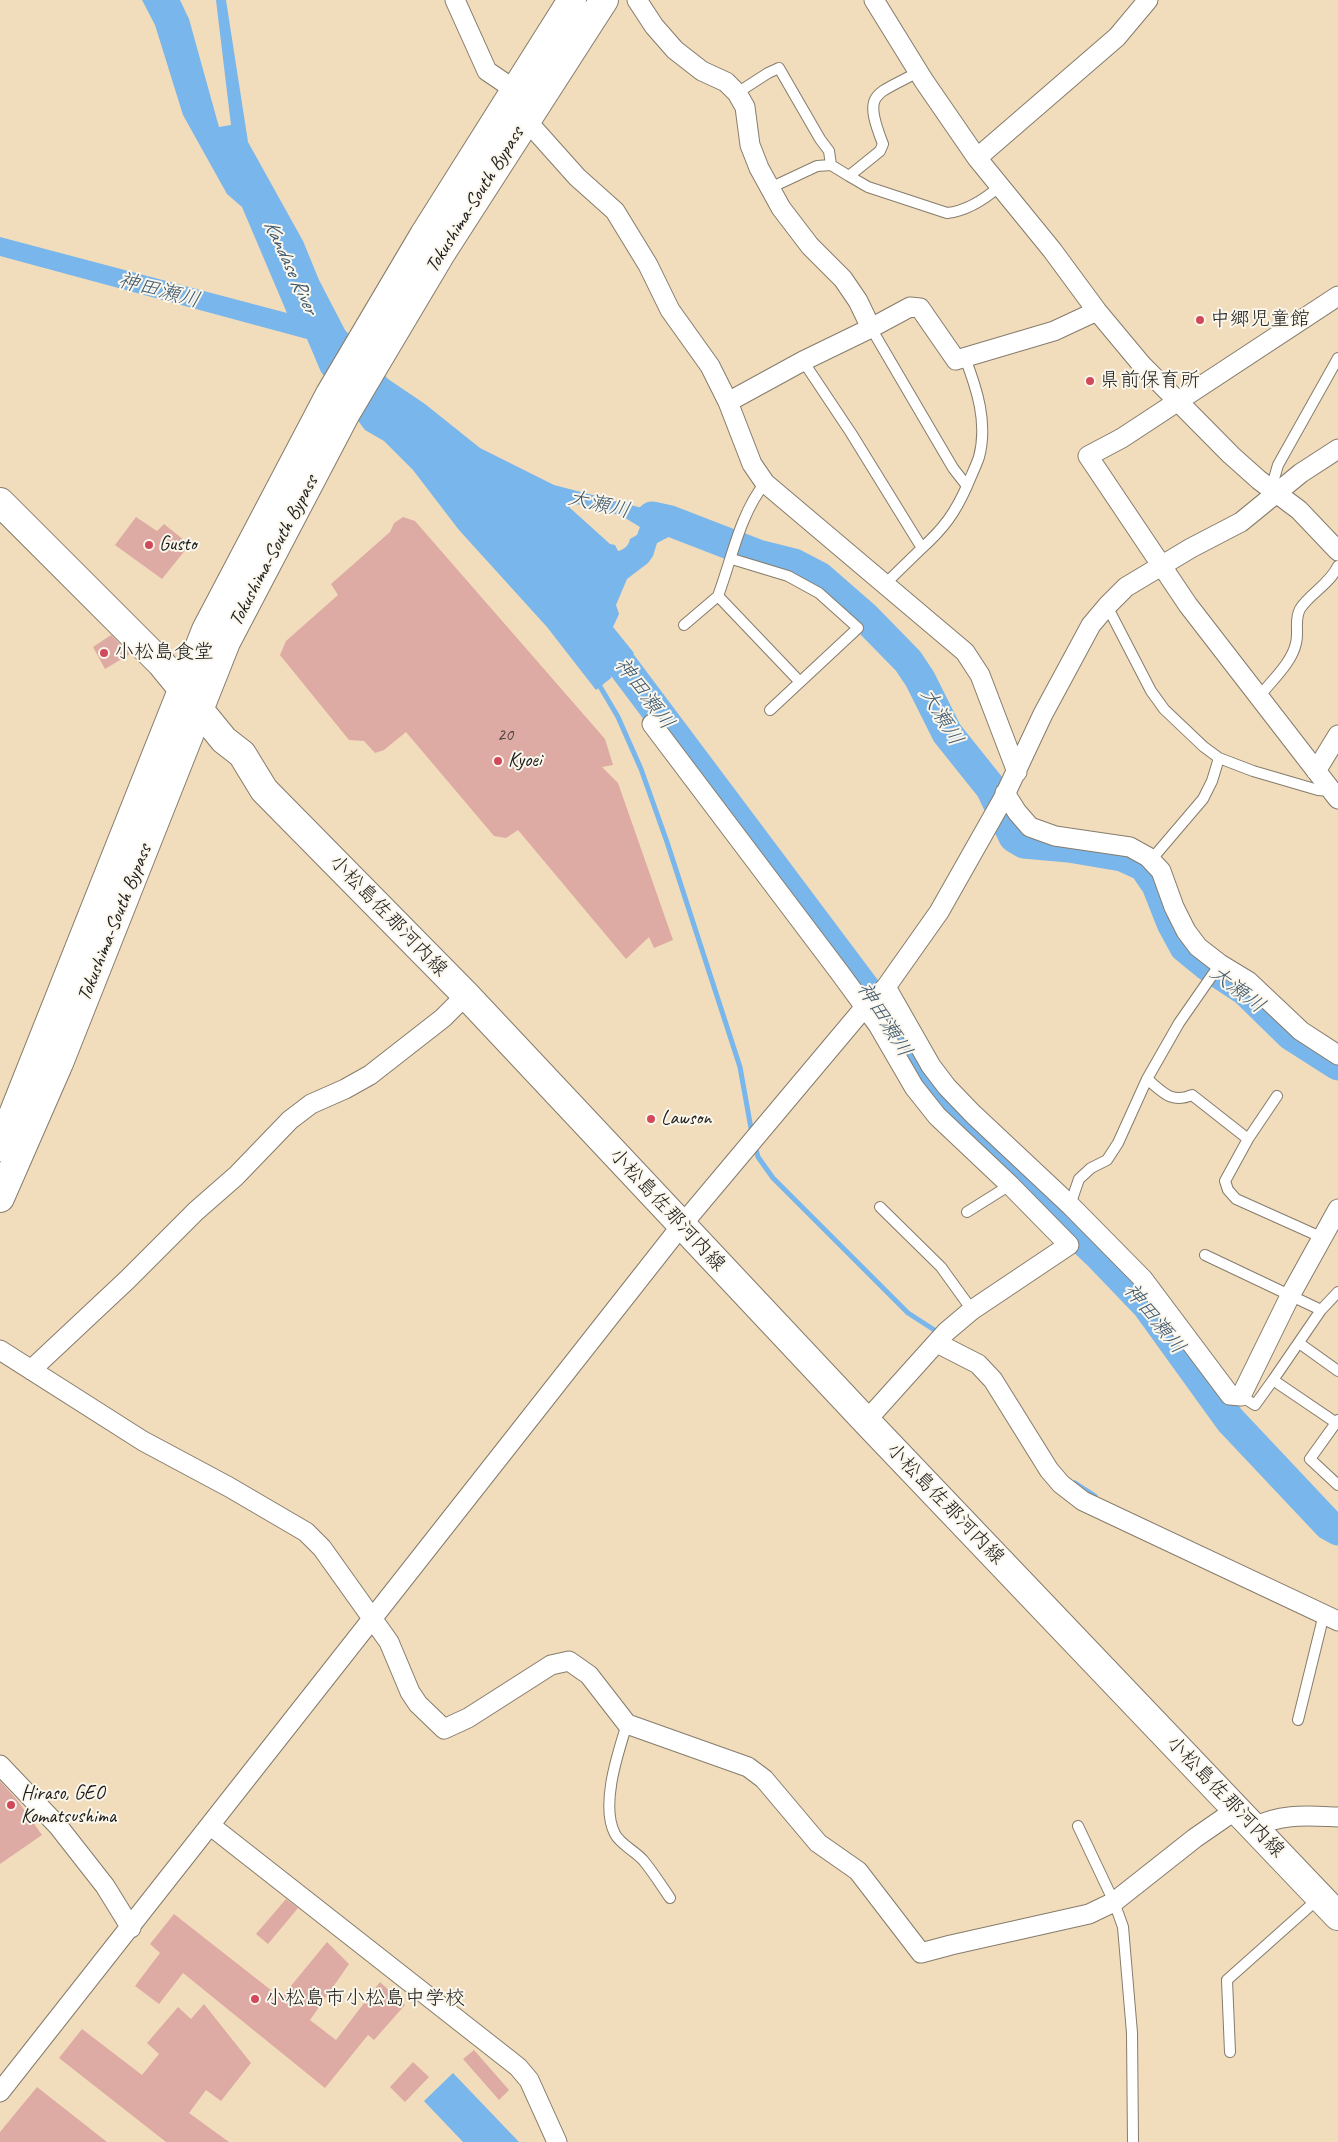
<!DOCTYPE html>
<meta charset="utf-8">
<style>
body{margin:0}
canvas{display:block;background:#f1dcbc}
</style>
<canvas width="1338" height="2142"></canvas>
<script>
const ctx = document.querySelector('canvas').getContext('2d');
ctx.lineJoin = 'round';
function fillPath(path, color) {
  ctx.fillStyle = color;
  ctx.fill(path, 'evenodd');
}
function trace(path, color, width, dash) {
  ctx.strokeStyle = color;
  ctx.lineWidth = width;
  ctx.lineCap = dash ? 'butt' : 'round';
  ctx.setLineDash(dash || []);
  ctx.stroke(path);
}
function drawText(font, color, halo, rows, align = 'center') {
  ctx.font = font + ' Caveat,"Klee One",sans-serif';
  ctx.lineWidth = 4;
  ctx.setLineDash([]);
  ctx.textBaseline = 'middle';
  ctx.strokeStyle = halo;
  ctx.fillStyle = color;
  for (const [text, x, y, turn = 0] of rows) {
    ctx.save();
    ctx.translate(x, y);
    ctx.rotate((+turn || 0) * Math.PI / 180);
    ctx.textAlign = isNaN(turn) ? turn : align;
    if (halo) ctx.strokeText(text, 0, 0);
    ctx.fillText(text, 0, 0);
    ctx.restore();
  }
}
fillPath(new Path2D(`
 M 142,0 L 180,0 L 189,19 L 219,127 L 231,125 L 216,0 L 226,0 L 248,142 L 303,241 L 319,280 L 345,330 L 388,379 L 425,404 L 480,448 L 554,485 L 646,509 L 659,508 L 699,517 L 692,531 L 684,529 L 657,543 L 653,556 L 648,563 L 627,579 L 616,605 L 619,614 L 613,627 L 634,653 L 624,662 L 613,668 L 611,678 L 596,690 L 547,627 L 459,530 L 413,470 L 384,441 L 365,430 L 321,372 L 307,339 L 0,256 L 0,237 L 287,313 L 242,207 L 227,194 L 183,115 L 155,25 ZM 572,504 L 584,505 L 591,510 L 604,511 L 622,516 L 640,527 L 637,535 L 630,539 C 629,545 624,550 618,551 L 615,545 L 610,544 L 569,507 Z
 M 453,2073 L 519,2142 L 463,2142 L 424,2101 Z`), '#78b6eb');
trace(new Path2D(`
 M 598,683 L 618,717 L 641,769 L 667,842 L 740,1067 L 752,1134
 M 755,1145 L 758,1157 L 773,1178 L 908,1313 L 939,1333
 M 1075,1483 L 1095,1496`), '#78b6eb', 5);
trace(new Path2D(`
 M 652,517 L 670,521 L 758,555 L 794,564 L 819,577 L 866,618 L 908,661 L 920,679 L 947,733 L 991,788 L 1014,837 L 1024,843 L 1069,847 L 1122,856 L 1144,866 L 1157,885 L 1172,923 L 1185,947 L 1207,965 L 1245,990 L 1291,1035 L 1338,1065
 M 594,632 L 611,650 L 881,1010 L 917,1074 L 962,1126 L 1099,1255 L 1147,1305 L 1230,1420 L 1329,1525 L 1338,1530`), '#78b6eb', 31);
fillPath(new Path2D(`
 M 136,517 L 157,531 L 164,524 L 184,540 L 181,545 L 187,548 L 162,579 L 115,545 Z
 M 403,517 L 415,521 L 605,739 L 613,765 L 602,767 L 618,783 L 673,940 L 654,948 L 649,937 L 626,959 L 518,830 L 506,838 L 494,836 L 406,732 L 384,750 L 375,753 L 364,741 L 349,740 L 280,655 L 286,641 L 338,595 L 331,584 L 390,532 L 394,523 Z
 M 111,635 L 130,654 L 105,669 L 93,647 Z
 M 0,1781 L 18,1801 L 42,1835 L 0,1864 Z
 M 286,1899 L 298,1908 L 268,1944 L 256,1934 Z
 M 174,1914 L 281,1998 L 327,1942 L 349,1964 L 310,2020 L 336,2040 L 380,1982 L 405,2005 L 374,2040 L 368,2035 L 325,2088 L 183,1973 L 159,2004 L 135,1986 L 160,1953 L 150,1944 Z
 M 204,2004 L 251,2063 L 221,2101 L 206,2090 L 189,2113 L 229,2142 L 166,2142 L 59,2058 L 82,2029 L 142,2075 L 159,2054 L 147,2043 L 178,2007 L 191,2019 Z
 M 474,2050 L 509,2090 L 499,2100 L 463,2059 Z
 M 413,2062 L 429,2077 L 405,2102 L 390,2087 Z
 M 37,2087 L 107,2142 L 0,2142 L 0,2132 Z`), '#deaba4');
const service = new Path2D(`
 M 737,93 L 768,73 L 779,68 L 820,139 L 829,151 L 831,165
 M 849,176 L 868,187 L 947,213 C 967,211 985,199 1000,186
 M 770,188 L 817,166 L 831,165 L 849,176 L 880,151 L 883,144 C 862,91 875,96 918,72
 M 871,328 L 953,468 L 967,486 C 955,513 944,528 922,548
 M 965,358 C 977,389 988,423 979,457 C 976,466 971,476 967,486
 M 803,361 L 851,433 L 922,548 L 885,584
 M 1271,489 L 1278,465 L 1338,358
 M 732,559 L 788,576 L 819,593 L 858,628 L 770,710
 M 718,596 C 732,558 740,514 765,483
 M 1107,606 L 1151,691 L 1164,709 L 1204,747 L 1219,758 L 1253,771 L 1318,790 L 1331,791
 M 684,625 L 718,596 L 800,682
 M 1259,697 C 1271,681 1292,663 1296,643 C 1299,632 1294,620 1300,609 C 1309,594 1329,585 1338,566
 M 1151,860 L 1203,799 L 1212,781 L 1219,758
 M 1147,1079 C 1163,1092 1171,1104 1192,1095 L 1248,1139
 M 1277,1096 L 1248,1139 L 1225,1181 L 1228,1190 L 1236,1199 L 1323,1238
 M 1070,1205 L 1079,1179 L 1091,1168 L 1107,1160 L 1118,1143 L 1147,1079 L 1179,1023 L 1220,964
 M 880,1207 L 941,1267 L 972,1310
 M 967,1212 L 1010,1185
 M 1205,1255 L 1321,1310 L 1338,1292
 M 1321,1310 L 1273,1380 L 1338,1424
 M 1299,1343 L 1338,1371
 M 1241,1396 L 1255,1405 L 1273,1380
 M 1338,1420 L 1310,1459 L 1338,1485
 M 1298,1720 L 1324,1614
 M 627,1724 C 618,1753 600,1805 615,1834 C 620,1844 635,1851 643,1860 C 653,1872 661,1885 670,1898
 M 1078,1826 L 1114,1902 L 1123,1927 L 1132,2033 L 1133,2142
 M 1230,2052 L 1227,1980 L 1319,1898`);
const minor = new Path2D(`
 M 455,0 L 487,71 L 515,90
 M 637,0 L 654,26 L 675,50 L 702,71 L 726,82 L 737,93 L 745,107 L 750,145 L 759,168 L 781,208 L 810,246 L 843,279 L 858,301 L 871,328 L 803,361 L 728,402
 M 874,0 L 924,81 L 977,158 L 1052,250 L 1097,311 L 1142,365 L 1231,455 L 1259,480 L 1299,510 L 1338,551
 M 524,122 L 535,130 L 577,177 L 615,211 L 648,265 L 670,310 L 710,366 L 728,402 L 752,464 L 765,483 L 965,652 L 980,675 L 1017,772
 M 977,158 L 1117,37 L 1148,0
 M 1338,296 L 1122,438 L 1088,456 L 1188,605 L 1338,799
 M 871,328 L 910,307 L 920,308 L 956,360 L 1054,331 L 1097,311
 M 652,724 L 840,973 L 878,1025 L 914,1087 L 937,1116 L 1010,1185 L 1069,1245 L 972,1310 L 946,1332 L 866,1421
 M 1316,771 L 1338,735
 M 1005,793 L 1017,812 L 1030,827 L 1055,836 L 1130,847 L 1148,857 L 1161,871 L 1174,907 L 1186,931 L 1198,947 L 1220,964 L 1248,981 L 1301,1031 L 1338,1055
 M 886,987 L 931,1066 L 947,1087 L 973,1114 L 1070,1205 L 1143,1279 L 1230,1395 L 1241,1396 L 1291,1294 L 1338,1209
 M 937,1343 L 978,1364 L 993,1380 L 1049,1470 L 1061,1484 L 1083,1501 L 1338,1621
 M 0,1350 L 143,1441 L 229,1487 L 306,1532 L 322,1548 L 389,1642 L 410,1692 L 418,1704 L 444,1729 L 468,1718 L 551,1665 L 569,1661 L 589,1675 L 627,1724 L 748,1767 L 764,1779 L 818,1843 L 858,1871 L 921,1953 L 951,1945 L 1089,1914 L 1114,1902 L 1195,1838 L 1237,1809
 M 31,1370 L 127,1280 L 196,1211 L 236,1176 L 290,1120 L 311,1104 L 345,1089 L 370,1075 L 443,1018 L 466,995
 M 0,1765 L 58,1826 L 105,1886 L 131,1928
 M 211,1826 L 518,2067 L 529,2080 L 557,2142
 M 1255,1827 C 1281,1813 1309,1816 1338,1817
 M 0,2092 L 681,1226 L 864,1008 L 886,987 L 939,912 L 1003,799 L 1043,714 L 1091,625 L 1107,606 L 1126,587 L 1191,548 L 1241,522 L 1301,473 L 1338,449`);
const primary = new Path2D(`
 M 0,502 L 161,663 L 224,740 L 242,754 L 264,790 L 466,995 L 866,1421 L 1338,1916`);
const trunk = new Path2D(`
 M 0,1147 L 206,630 L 330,394 L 424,235 L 572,0
 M 0,1198 L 59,1063 L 226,642 L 346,413 L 440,255 L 604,0`);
trace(service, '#867c6c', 12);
trace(minor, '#867c6c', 21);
trace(primary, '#867c6c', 30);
trace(trunk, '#867c6c', 30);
trace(service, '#fff', 10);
trace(minor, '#fff', 19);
trace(primary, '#fff', 28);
trace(trunk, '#fff', 28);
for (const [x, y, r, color] of [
 [1200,320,5,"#d1495b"],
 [1090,381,5,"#d1495b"],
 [149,545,5,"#d1495b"],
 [104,653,5,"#d1495b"],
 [498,761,5,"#d1495b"],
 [651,1119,5,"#d1495b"],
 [11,1805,5,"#d1495b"],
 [255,1999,5,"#d1495b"]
]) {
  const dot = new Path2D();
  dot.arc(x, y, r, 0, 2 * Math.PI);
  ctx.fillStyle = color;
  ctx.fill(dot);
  trace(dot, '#fbf7ec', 2);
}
drawText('18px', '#4c403e', null, [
 ["20",505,735]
]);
drawText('20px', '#1c1c1c', '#fbf7ec', [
 ["Tokushima-South Bypass",475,200,-58],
 ["Tokushima-South Bypass",274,551,-62],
 ["小松島佐那河内線",388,916,46],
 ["Tokushima-South Bypass",115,923,-68],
 ["小松島佐那河内線",667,1210,47],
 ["小松島佐那河内線",945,1504,46],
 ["小松島佐那河内線",1225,1797,46]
]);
drawText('20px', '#1c1c1c', '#fbf7ec', [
 ["中郷児童館",1210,320],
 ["県前保育所",1100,381],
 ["Gusto",159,545],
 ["小松島食堂",114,653],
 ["Kyoei",508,761],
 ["Lawson",661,1119],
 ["Hiraso, GEO",21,1794],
 ["Komatsushima",21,1817],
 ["小松島市小松島中学校",265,1999]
], 'left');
drawText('italic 21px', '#415a6f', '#fbf7ec', [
 ["Kandase River",290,267,65],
 ["神田瀬川",159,291,15],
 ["大瀬川",599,505,13],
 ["神田瀬川",644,694,53],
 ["大瀬川",941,717,59],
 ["大瀬川",1237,990,38],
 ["神田瀬川",884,1020,58],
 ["神田瀬川",1154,1319,51]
]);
</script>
